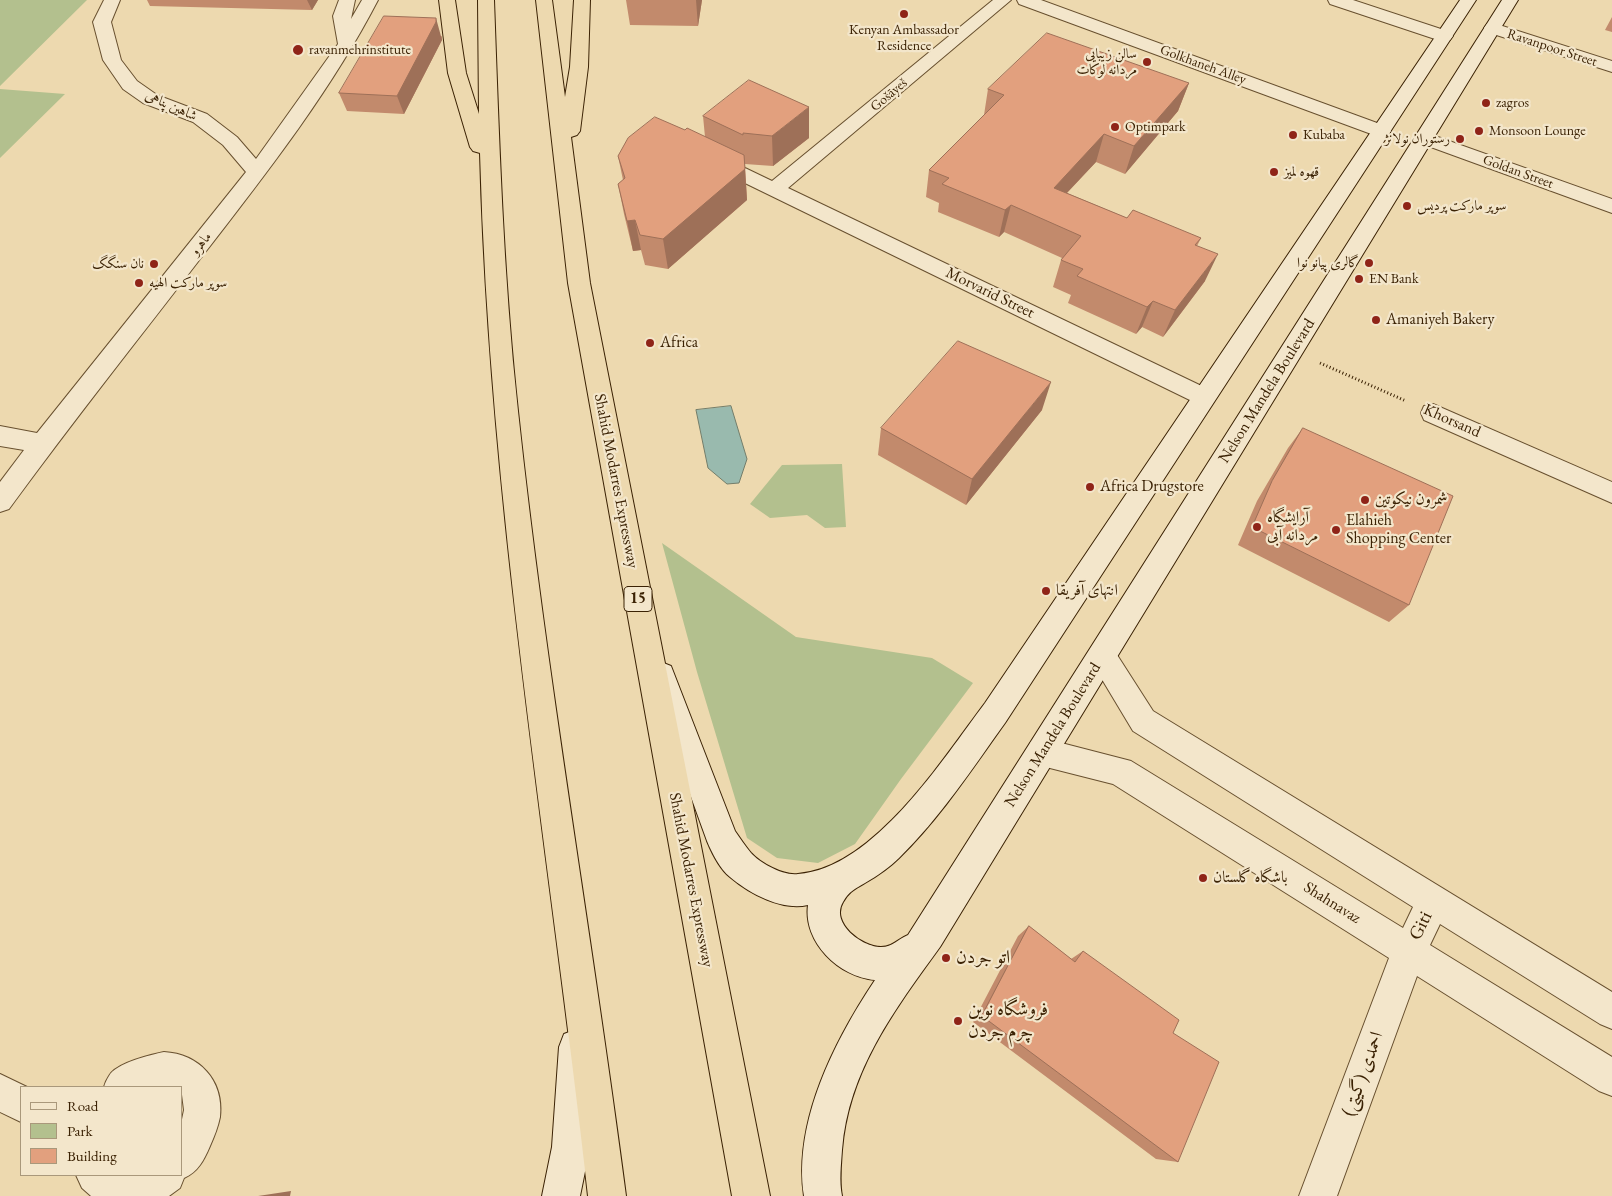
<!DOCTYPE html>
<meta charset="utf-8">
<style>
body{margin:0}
#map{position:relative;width:1612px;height:1196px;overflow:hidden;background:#edd9af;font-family:"EB Garamond",serif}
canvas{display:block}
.legend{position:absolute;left:20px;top:1086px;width:162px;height:90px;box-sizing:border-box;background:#f3e6cb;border:1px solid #a9987b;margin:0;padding:6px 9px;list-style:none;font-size:15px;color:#3b2204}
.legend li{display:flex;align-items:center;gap:10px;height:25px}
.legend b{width:25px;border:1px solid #a9987b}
</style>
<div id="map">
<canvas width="1612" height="1196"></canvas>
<ul class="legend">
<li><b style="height:6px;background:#f3e6cb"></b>Road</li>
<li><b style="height:14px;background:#b3c08e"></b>Park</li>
<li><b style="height:14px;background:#e2a07e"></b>Building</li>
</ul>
</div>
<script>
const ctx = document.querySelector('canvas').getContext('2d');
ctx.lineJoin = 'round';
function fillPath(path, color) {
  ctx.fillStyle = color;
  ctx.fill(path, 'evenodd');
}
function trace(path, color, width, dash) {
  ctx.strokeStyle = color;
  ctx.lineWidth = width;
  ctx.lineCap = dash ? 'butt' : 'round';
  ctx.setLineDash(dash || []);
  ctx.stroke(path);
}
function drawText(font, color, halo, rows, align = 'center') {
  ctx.font = font + ' "EB Garamond",Amiri,serif';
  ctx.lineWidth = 4.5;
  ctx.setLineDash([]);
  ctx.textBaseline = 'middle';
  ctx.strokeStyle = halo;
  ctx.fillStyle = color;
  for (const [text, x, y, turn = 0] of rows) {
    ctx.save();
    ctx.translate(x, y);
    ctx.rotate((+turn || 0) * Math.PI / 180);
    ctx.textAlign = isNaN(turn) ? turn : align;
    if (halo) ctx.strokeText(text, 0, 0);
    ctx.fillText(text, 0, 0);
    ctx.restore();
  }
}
fillPath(new Path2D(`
 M 0,0 L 87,0 L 0,86 Z
 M 0,89 L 65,94 L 0,158 Z
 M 842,464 L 846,527 L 825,528 L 807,515 L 770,518 L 750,504 L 782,465 Z
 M 662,543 L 796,637 L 932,658 L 973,683 L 901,779 L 855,844 L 818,863 L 777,858 L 747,838 L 697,672 Z`), '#b3c08e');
const water = new Path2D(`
 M 731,406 L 747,459 L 739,483 L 727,484 L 708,468 L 696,410 Z`);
fillPath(water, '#99baae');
trace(water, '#737d6a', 1);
const minor = new Path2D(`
 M 104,0 L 120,0 L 111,22 L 121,60 L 137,81 L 157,95 L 207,114 L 237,137 L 256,159 L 338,44 L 333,16 L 339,0 L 355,0 L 351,19 L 362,0 L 378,0 C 332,89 269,170 207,250 C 141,336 73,421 9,509 L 0,512 L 0,482 L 24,450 L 0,446 L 0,426 L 37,433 L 246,172 L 223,145 L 193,122 L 143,103 L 123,89 L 103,60 L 93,22 Z
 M 993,0 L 1011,0 L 788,188 L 1212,391 L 1216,397 L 1212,403 L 1204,406 L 1196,403 L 706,164 L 703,160 L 706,156 L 713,154 L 720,156 L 772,181 Z
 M 1017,0 L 1041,0 L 1388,127 L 1391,131 L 1388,135 L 1381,137 L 1374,135 L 1019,4 Z
 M 1328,0 L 1353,0 L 1450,32 L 1453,36 L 1450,40 L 1444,41 L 1438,40 L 1330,4 Z
 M 1493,23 L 1612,61 L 1612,72 L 1487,32 L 1484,28 L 1487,24 Z
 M 1424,132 L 1612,199 L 1612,213 L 1417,142 L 1414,138 L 1417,134 Z
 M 1433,404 L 1612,482 L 1612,503 L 1424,420 L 1421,413 L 1424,406 Z
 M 1102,643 L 1112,647 L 1153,711 L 1612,992 L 1612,1029 L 1600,1024 L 1440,924 L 1430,945 L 1612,1057 L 1612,1096 L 1599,1091 L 1417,976 L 1337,1196 L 1299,1196 L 1389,958 L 1113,784 L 1042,766 L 1031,762 L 1027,752 L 1031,742 L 1042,738 L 1131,761 L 1403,928 L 1413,907 L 1133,731 L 1088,656 L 1092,647 Z
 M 164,1052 C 199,1054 224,1080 220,1117 C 218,1127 214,1137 210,1146 C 204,1160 198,1172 184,1178 L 180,1188 L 169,1196 L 91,1196 L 82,1188 L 76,1175 L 181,1175 L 181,1124 L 184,1110 L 181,1087 L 104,1087 C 105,1083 107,1079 109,1076 C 116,1063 150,1055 164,1052 Z
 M 0,1074 L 27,1087 L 21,1087 L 21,1122 L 0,1112 Z`);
const secondary = new Path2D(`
 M 1460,0 L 1476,0 L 1005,723 C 972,769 940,818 899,858 C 890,867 877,876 865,883 C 855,889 849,891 843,902 C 830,923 862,947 881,947 C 893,947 898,939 908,935 L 1502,0 L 1518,0 L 940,947 C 895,1009 848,1071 842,1150 C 841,1165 839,1181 842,1196 L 804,1196 C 793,1122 835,1040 875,980 C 839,977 803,942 808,905 C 782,911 750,894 730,877 C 720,869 712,853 707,841 L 647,675 L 651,666 L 661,662 L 671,666 L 735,831 C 740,838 745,846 751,853 C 760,863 783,876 798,874 C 873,869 943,759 985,703 Z
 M 577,1029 L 590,1034 L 595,1047 L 590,1147 L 580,1196 L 542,1196 L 552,1147 L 559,1047 L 564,1034 Z`);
const trunk = new Path2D(`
 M 439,0 L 455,0 L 466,73 L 479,114 L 478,0 L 494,0 C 499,137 503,274 518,411 C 546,674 592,934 626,1196 L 588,1196 C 549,848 489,503 480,153 L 473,151 L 470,147 L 448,73 Z
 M 536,0 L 552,0 L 565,97 L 570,67 L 574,0 L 590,0 L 588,67 L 580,131 L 577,135 L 571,137 L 590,283 L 770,1196 L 732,1196 L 568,283 Z`);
trace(minor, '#68502f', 2);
trace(secondary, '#3b2204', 2);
trace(trunk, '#3b2204', 2);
trace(new Path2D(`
 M 1320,363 L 1406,401`), '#3b2204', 3, [1, 2.5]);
fillPath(minor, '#f3e6cb');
fillPath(secondary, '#f3e6cb');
fillPath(trunk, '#edd9af');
fillPath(new Path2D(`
 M 147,0 L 318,0 L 312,10 L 150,6 Z
 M 626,0 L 702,0 L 698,26 L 630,25 Z
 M 1612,17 L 1612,32 L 1605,30 Z
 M 442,36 L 442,40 L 404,114 L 347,111 L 339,93 Z
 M 1189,83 L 1178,111 L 1125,174 L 1096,162 L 1067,193 L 1127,218 L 1201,238 L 1197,246 L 1205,281 L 1163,337 L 1142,327 L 1136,334 L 1068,303 L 1071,295 L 1053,287 L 1061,260 L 1062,258 L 1004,232 L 999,237 L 938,212 L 939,203 L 926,197 L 929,170 L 984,115 L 988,89 Z
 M 703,116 L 809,138 L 773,166 L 745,164 L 747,200 L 668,269 L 645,265 L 641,250 L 633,251 L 624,214 L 618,184 L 623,180 L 618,156 L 685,130 L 705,137 Z
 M 1042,410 L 966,505 L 878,455 L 881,428 Z
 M 1303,428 L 1409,605 L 1389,622 L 1238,545 L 1257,501 L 1288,448 Z
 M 1029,926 L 1071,959 L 1083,951 L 1173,1033 L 1178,1162 L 1156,1159 L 973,1022 L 1018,936 Z`), '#c28a6c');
fillPath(new Path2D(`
 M 307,0 L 318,0 L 312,10 Z
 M 696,0 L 702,0 L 698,26 Z
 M 436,18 L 442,40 L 404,114 L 397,96 Z
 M 1189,83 L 1178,111 L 1125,174 L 1134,146 Z
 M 809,107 L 809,138 L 773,166 L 772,136 Z
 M 1104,134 L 1096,162 L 1046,215 L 1054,188 Z
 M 744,155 L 747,200 L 668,269 L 663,239 Z
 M 1011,205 L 1004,232 L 999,237 L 1005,210 Z
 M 635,220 L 641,250 L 633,251 L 627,221 Z
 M 1218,254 L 1205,281 L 1163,337 L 1175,310 Z
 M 1153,301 L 1142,327 L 1136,334 L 1147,307 Z
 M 1051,382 L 1042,410 L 966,505 L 972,479 Z
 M 291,1191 L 290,1196 L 258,1196 Z`), '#9e7058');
const building = new Path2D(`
 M 384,16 L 436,18 L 436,22 L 397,96 L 339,93 Z
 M 1047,33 L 1189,83 L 1134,146 L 1104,134 L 1054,188 L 1127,218 L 1133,210 L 1201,238 L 1195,245 L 1218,254 L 1175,310 L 1153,301 L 1147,307 L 1077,276 L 1083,269 L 1061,260 L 1081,236 L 1011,205 L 1005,210 L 942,184 L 949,178 L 929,170 L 1004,95 L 988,89 Z
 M 749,80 L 809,107 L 772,136 L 743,133 L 743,135 L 703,116 Z
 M 655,117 L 685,130 L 687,128 L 744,155 L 745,169 L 663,239 L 640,235 L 635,220 L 627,221 L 618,184 L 625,178 L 618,156 L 628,138 Z
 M 958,341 L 1051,382 L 972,479 L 881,428 Z
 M 1303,428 L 1453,496 L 1409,605 L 1252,527 L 1272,481 Z
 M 1029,926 L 1075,962 L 1083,951 L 1179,1020 L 1173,1033 L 1219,1062 L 1178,1162 L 982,1016 Z`);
fillPath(building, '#e2a07e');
trace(building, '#9e7058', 1);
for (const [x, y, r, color] of [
 [904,14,5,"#8f2418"],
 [298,50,6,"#8f2418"],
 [1147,62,5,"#8f2418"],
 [1486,103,5,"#8f2418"],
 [1115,127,5,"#8f2418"],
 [1479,131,5,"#8f2418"],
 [1293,135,5,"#8f2418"],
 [1460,139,5,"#8f2418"],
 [1274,172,5,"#8f2418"],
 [1407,206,5,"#8f2418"],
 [1369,263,5,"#8f2418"],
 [154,264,5,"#8f2418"],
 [1359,279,5,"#8f2418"],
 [139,283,5,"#8f2418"],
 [1376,320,5,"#8f2418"],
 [650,343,5,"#8f2418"],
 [1090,487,5,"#8f2418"],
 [1365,500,5,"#8f2418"],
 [1257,527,5,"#8f2418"],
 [1336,530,5,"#8f2418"],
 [1046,591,5,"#8f2418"],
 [1203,878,5,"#8f2418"],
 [946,958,5,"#8f2418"],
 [958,1021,5,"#8f2418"]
]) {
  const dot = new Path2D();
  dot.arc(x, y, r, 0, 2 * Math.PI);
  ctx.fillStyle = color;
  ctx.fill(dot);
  trace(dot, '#f3e6cb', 2);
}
drawText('14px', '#3b2204', '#f3e6cb', [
 ["Kenyan Ambassador",904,30,"center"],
 ["Residence",904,46,"center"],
 ["ravanmehrinstitute",309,50],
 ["سالن زیبایی",1137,54,"right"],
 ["مردانه لوکات",1137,70,"right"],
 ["zagros",1496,103],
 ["Optimpark",1125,127],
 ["Monsoon Lounge",1489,131],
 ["Kubaba",1303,135],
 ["رستوران نولانژ",1450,139,"right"],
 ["قهوه لمیز",1284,172],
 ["سوپر مارکت پردیس",1417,206],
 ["گالری پیانو نوا",1359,263,"right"],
 ["نان سنگگ",144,264,"right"],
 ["EN Bank",1369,279],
 ["سوپر ماركت الهيه",149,283]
], 'left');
drawText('14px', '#3b2204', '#f3e6cb', [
 ["Ravanpoor Street",1552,48,18],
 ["Golkhaneh Alley",1203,65,20],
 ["Gošāyeš",889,95,-40],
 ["شاهین پناهی",171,106,24],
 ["Goldan Street",1518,172,20],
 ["ماهرو",201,244,-52]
]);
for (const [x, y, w] of [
 [638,599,28]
]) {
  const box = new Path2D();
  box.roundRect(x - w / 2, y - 12.5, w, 25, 4);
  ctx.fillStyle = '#f3e6cb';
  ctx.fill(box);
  trace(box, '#3b2204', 1);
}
drawText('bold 15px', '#3b2204', null, [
 ["15",638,599]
]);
drawText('16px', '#3b2204', '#f3e6cb', [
 ["Morvarid Street",990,293,26],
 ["Nelson Mandela Boulevard",1267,391,-58],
 ["Khorsand",1452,421,24],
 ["Shahid Modarres Expressway",616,481,79],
 ["Nelson Mandela Boulevard",1053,735,-58],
 ["Shahid Modarres Expressway",691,880,79],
 ["Shahnavaz",1332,903,32]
]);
drawText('16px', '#3b2204', '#f3e6cb', [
 ["Amaniyeh Bakery",1386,320],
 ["Africa",660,343],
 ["Africa Drugstore",1100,487],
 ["شمرون نیکوتین",1375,500],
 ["آرایشگاه",1267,518],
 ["مردانه آبی",1267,536],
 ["Elahieh",1346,521],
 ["Shopping Center",1346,539],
 ["انتهای آفریقا",1056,591],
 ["باشگاه گلستان",1213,878]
], 'left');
drawText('19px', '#3b2204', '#f3e6cb', [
 ["Giti",1421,926,-64],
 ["احمدی (گیتی)",1363,1074,-70]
]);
drawText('19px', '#3b2204', '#f3e6cb', [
 ["اتو جردن",956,958],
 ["فروشگاه نوین",968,1010],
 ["چرم جردن",968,1032]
], 'left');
</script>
